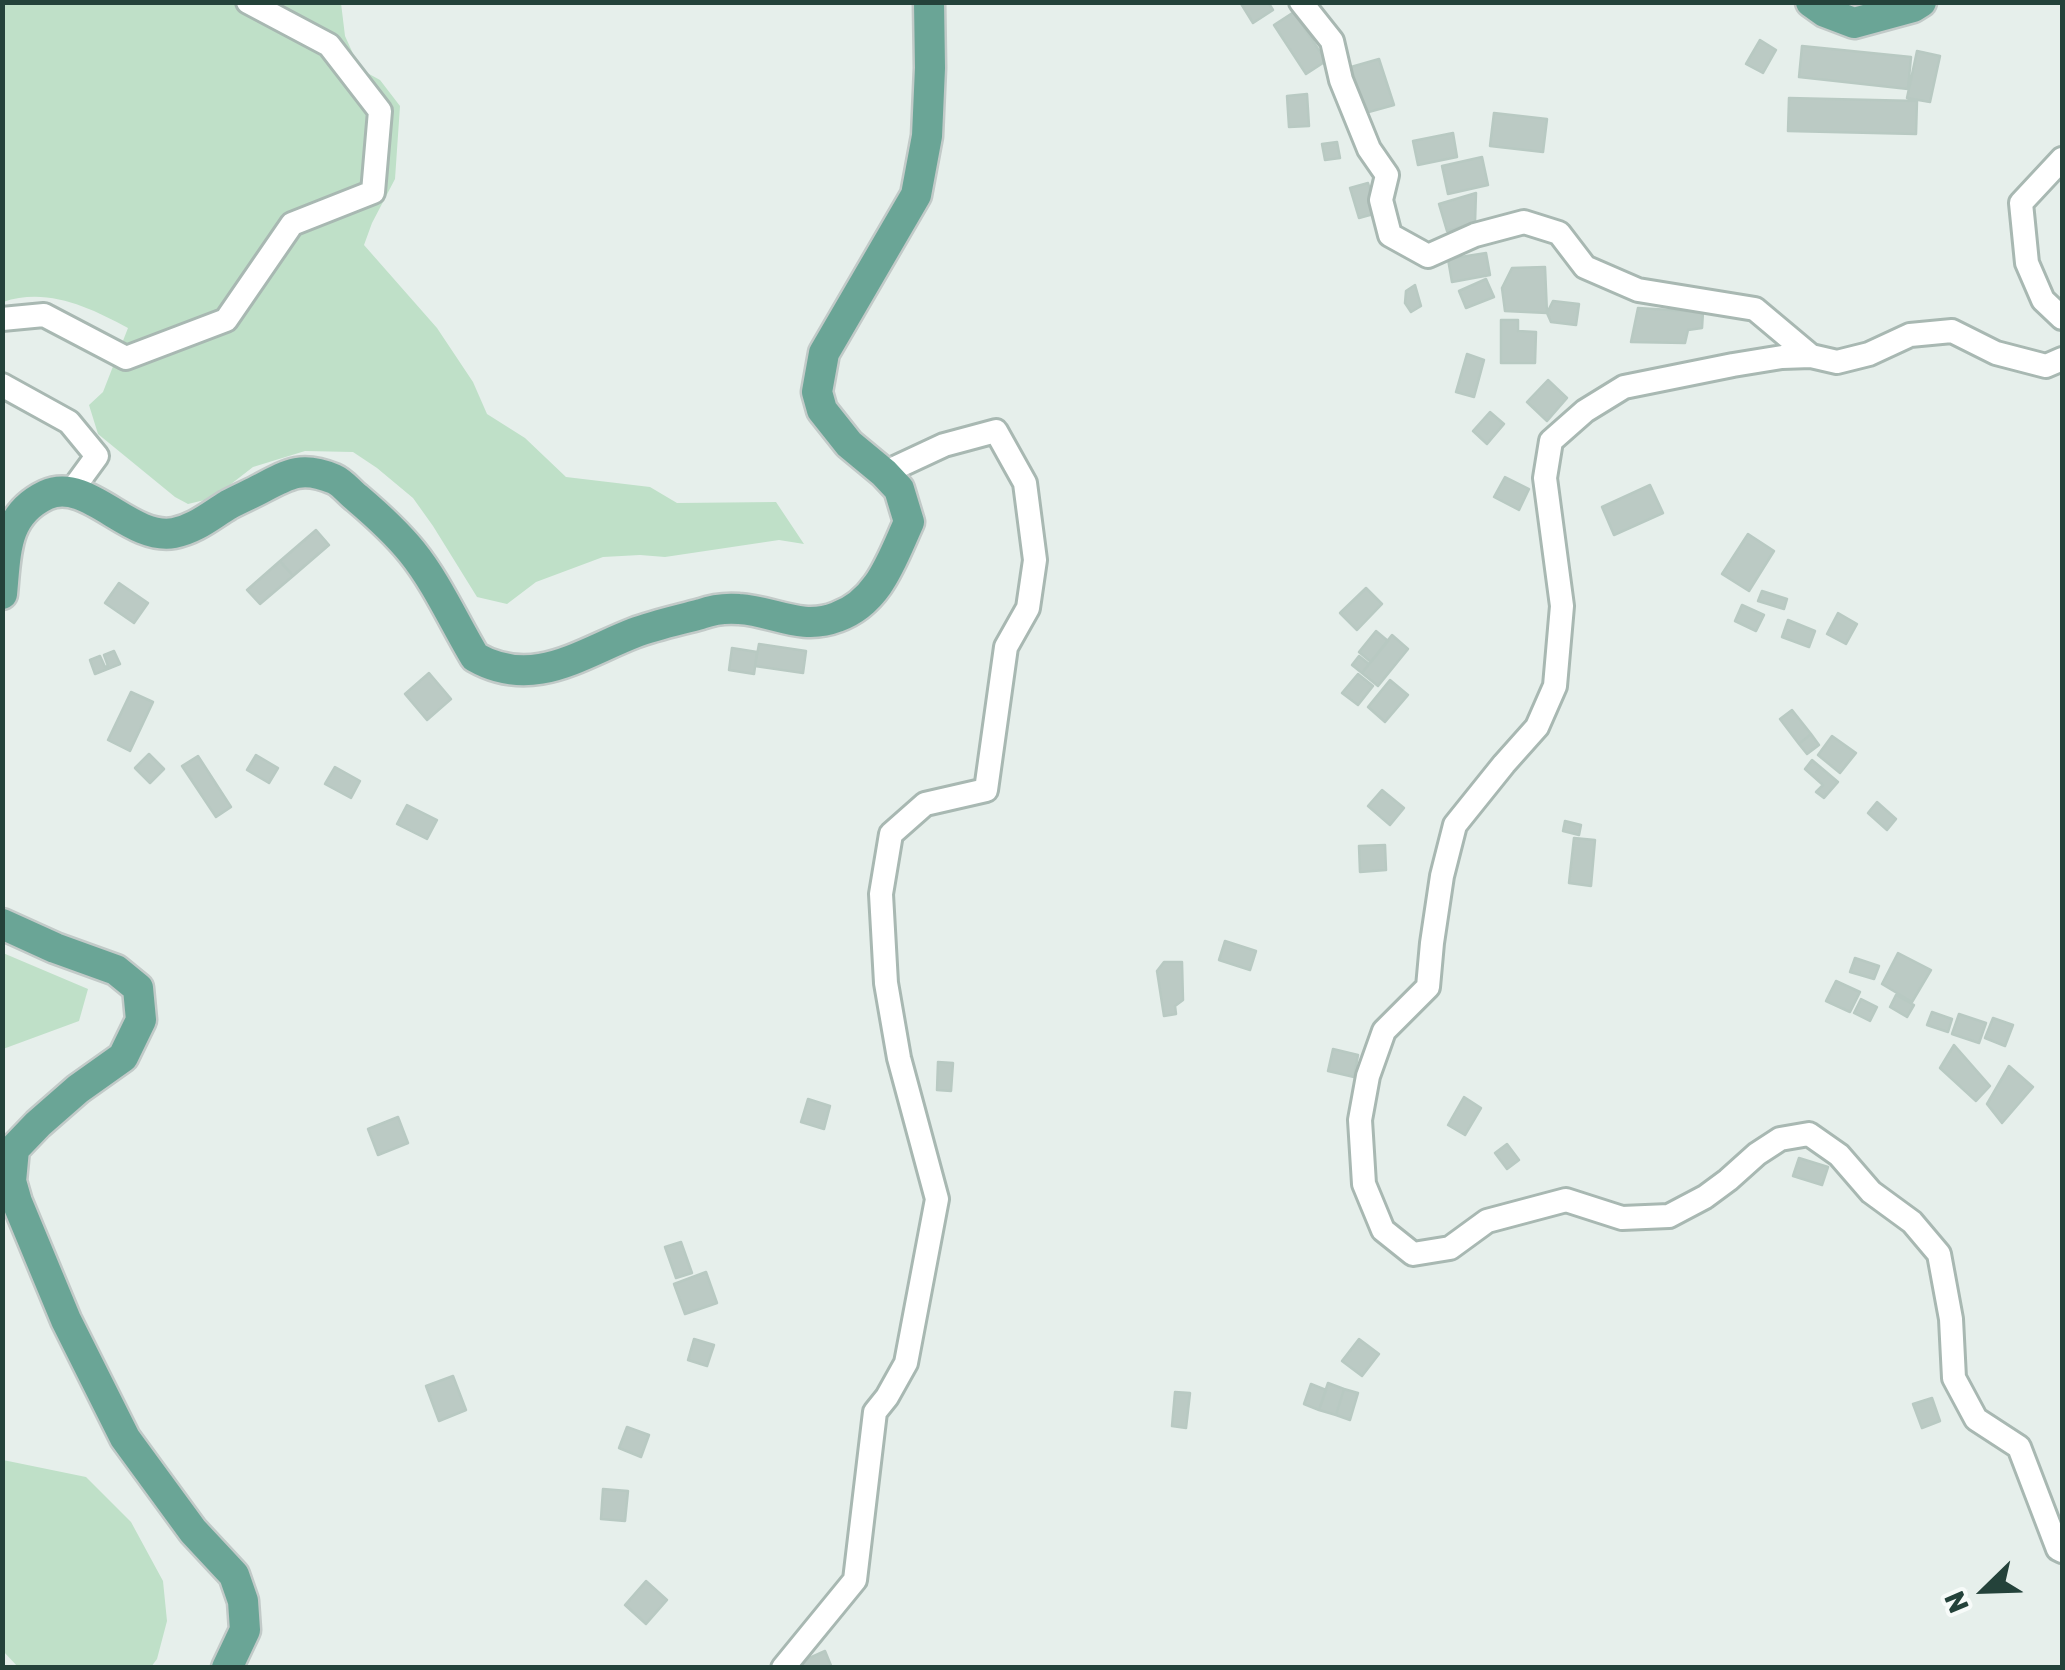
<!DOCTYPE html>
<style>
body{margin:0}
#map{position:relative;width:2065px;height:1670px;overflow:hidden;background:#e6efeb;font-family:Rubik,sans-serif}
canvas{display:block}
.frame{position:absolute;inset:0;border:5px solid #24423a;pointer-events:none}
.north{position:absolute;left:1935px;top:1540px;width:100px;height:100px;-webkit-text-stroke:8px #f7fbf9;paint-order:stroke;rotate:247deg;font-size:28px;font-weight:700;line-height:40px;text-align:center;color:#24423a}
.north::after{content:'';display:block;margin:auto;width:35px;height:45px;background:#24423a;clip-path:polygon(50% 0,100% 100%,50% 72%,0 100%)}
</style>
<div id="map">
<canvas width="2065" height="1670"></canvas>
<div class="frame"></div>
<div class="north">N</div>
</div>
<script>
const ctx = document.querySelector('canvas').getContext('2d');
ctx.lineJoin = 'round';
function fillPath(path, color) {
  ctx.fillStyle = color;
  ctx.fill(path, 'evenodd');
}
function trace(path, color, width, dash) {
  ctx.strokeStyle = color;
  ctx.lineWidth = width;
  ctx.lineCap = dash ? 'butt' : 'round';
  ctx.setLineDash(dash || []);
  ctx.stroke(path);
}
fillPath(new Path2D(`
 M 2,3 L 341,3 L 345,36 L 360,69 L 380,80 L 400,106 L 395,179 L 372,223 L 364,245 L 437,328 L 473,382 L 487,414 L 525,438 L 566,477 L 650,487 L 677,503 L 776,502 L 804,544 L 779,540 L 665,557 L 640,555 L 603,557 L 536,582 L 507,604 L 477,597 L 433,526 L 413,498 L 377,468 L 353,452 L 305,451 L 253,467 L 213,498 L 188,504 L 175,497 L 98,434 L 89,405 L 103,392 L 128,328 C 89,307 47,287 3,302 Z
 M 3,953 L 88,989 L 79,1021 L 3,1049 Z
 M 3,1460 L 86,1477 L 131,1522 L 163,1581 L 167,1621 L 157,1659 L 151,1667 L 18,1667 L 3,1651 Z`), '#bfe0c8');
const building = new Path2D(`
 M 1240,2 L 1268,2 L 1273,10 L 1253,23 Z
 M 1294,12 L 1326,61 L 1306,74 L 1274,25 Z
 M 1760,40 L 1776,50 L 1763,73 L 1746,64 Z
 M 1802,46 L 1911,57 L 1908,89 L 1799,77 Z
 M 1917,51 L 1940,56 L 1930,102 L 1907,98 Z
 M 1379,59 L 1394,105 L 1365,113 L 1351,67 Z
 M 1307,94 L 1309,126 L 1289,127 L 1287,96 Z
 M 1789,98 L 1917,101 L 1916,134 L 1788,131 Z
 M 1494,113 L 1547,119 L 1543,152 L 1490,146 Z
 M 1453,133 L 1457,157 L 1418,165 L 1413,141 Z
 M 1337,142 L 1340,158 L 1325,160 L 1322,144 Z
 M 1482,157 L 1488,185 L 1448,194 L 1442,166 Z
 M 1368,183 L 1377,213 L 1359,218 L 1350,188 Z
 M 1476,193 L 1475,223 L 1447,231 L 1439,204 Z
 M 1486,253 L 1490,275 L 1452,282 L 1448,259 Z
 M 1545,267 L 1547,313 L 1505,311 L 1502,288 L 1512,268 Z
 M 1486,279 L 1494,297 L 1466,308 L 1459,291 Z
 M 1415,285 L 1421,306 L 1411,312 L 1405,303 L 1406,291 Z
 M 1553,301 L 1579,304 L 1576,325 L 1551,322 L 1547,313 Z
 M 1638,308 L 1703,312 L 1702,328 L 1688,330 L 1685,343 L 1631,342 Z
 M 1501,320 L 1518,320 L 1518,331 L 1536,332 L 1535,363 L 1501,363 Z
 M 1467,354 L 1484,360 L 1474,397 L 1456,392 Z
 M 1548,380 L 1567,398 L 1547,421 L 1527,402 Z
 M 1490,412 L 1504,424 L 1487,444 L 1473,431 Z
 M 1505,477 L 1529,489 L 1519,510 L 1494,497 Z
 M 1650,485 L 1663,513 L 1614,535 L 1602,507 Z
 M 316,530 L 329,545 L 293,576 L 280,561 Z
 M 1748,534 L 1774,551 L 1749,591 L 1722,574 Z
 M 280,561 L 293,576 L 260,604 L 247,590 Z
 M 119,583 L 148,603 L 134,623 L 105,603 Z
 M 1366,588 L 1382,604 L 1357,630 L 1340,613 Z
 M 1762,591 L 1787,599 L 1784,609 L 1758,601 Z
 M 1742,605 L 1764,615 L 1756,631 L 1735,621 Z
 M 1838,613 L 1857,624 L 1846,644 L 1827,634 Z
 M 1788,620 L 1815,631 L 1809,647 L 1782,637 Z
 M 1376,631 L 1388,641 L 1371,662 L 1359,652 Z
 M 1392,635 L 1408,649 L 1378,686 L 1362,673 Z
 M 759,644 L 806,651 L 803,673 L 755,666 Z
 M 732,648 L 757,652 L 754,674 L 729,670 Z
 M 114,651 L 120,664 L 95,674 L 90,660 L 100,656 L 105,667 L 108,666 L 104,655 Z
 M 1359,656 L 1369,664 L 1362,673 L 1352,665 Z
 M 429,673 L 451,699 L 427,720 L 405,694 Z
 M 1358,674 L 1373,686 L 1358,705 L 1342,693 Z
 M 1390,680 L 1408,695 L 1385,722 L 1368,707 Z
 M 131,692 L 153,702 L 130,751 L 108,740 Z
 M 1792,710 L 1811,734 L 1799,744 L 1780,719 Z
 M 1811,734 L 1819,745 L 1807,754 L 1799,744 Z
 M 1832,736 L 1856,753 L 1840,773 L 1818,755 Z
 M 149,754 L 164,769 L 150,783 L 135,768 Z
 M 256,755 L 278,768 L 269,783 L 247,770 Z
 M 198,756 L 231,807 L 216,817 L 182,766 Z
 M 1812,760 L 1838,782 L 1824,798 L 1816,792 L 1823,785 L 1805,769 Z
 M 335,767 L 360,781 L 351,798 L 325,784 Z
 M 1382,790 L 1404,808 L 1390,825 L 1368,806 Z
 M 1877,802 L 1896,819 L 1887,830 L 1868,813 Z
 M 407,805 L 437,820 L 427,839 L 397,824 Z
 M 1565,821 L 1581,825 L 1579,835 L 1563,831 Z
 M 1574,838 L 1595,840 L 1591,886 L 1569,883 Z
 M 1385,845 L 1386,870 L 1360,872 L 1359,846 Z
 M 1225,941 L 1256,951 L 1250,970 L 1219,960 Z
 M 1898,953 L 1931,970 L 1912,1002 L 1882,984 Z
 M 1855,958 L 1879,966 L 1874,979 L 1850,972 Z
 M 1164,962 L 1182,962 L 1183,1000 L 1175,1006 L 1176,1014 L 1164,1016 L 1157,971 Z
 M 1836,981 L 1860,992 L 1850,1012 L 1826,1001 Z
 M 1896,995 L 1914,1005 L 1907,1017 L 1890,1007 Z
 M 1861,999 L 1877,1007 L 1870,1021 L 1854,1013 Z
 M 1932,1012 L 1952,1019 L 1948,1032 L 1927,1025 Z
 M 1959,1014 L 1986,1023 L 1979,1043 L 1952,1034 Z
 M 1993,1018 L 2013,1025 L 2005,1046 L 1985,1038 Z
 M 1954,1045 L 1990,1086 L 1976,1101 L 1940,1068 Z
 M 1333,1049 L 1358,1055 L 1354,1077 L 1328,1071 Z
 M 938,1062 L 953,1063 L 951,1091 L 937,1090 Z
 M 2009,1066 L 2033,1087 L 2002,1123 L 1987,1104 Z
 M 1464,1097 L 1481,1108 L 1465,1135 L 1448,1125 Z
 M 808,1099 L 830,1106 L 824,1129 L 801,1122 Z
 M 398,1117 L 408,1143 L 378,1155 L 368,1129 Z
 M 1507,1144 L 1519,1160 L 1507,1169 L 1495,1153 Z
 M 1799,1158 L 1828,1167 L 1822,1185 L 1793,1176 Z
 M 681,1242 L 692,1273 L 676,1278 L 665,1247 Z
 M 706,1272 L 717,1303 L 685,1314 L 674,1284 Z
 M 694,1339 L 714,1345 L 707,1366 L 688,1360 Z
 M 1359,1339 L 1379,1354 L 1362,1376 L 1342,1361 Z
 M 453,1376 L 466,1410 L 439,1421 L 426,1386 Z
 M 1328,1383 L 1344,1389 L 1336,1415 L 1319,1410 Z
 M 1311,1384 L 1326,1390 L 1319,1410 L 1304,1404 Z
 M 1344,1389 L 1358,1393 L 1350,1420 L 1336,1415 Z
 M 1175,1392 L 1190,1393 L 1186,1428 L 1172,1426 Z
 M 1932,1398 L 1940,1421 L 1922,1428 L 1913,1404 Z
 M 627,1427 L 649,1435 L 641,1457 L 619,1448 Z
 M 603,1489 L 628,1491 L 625,1521 L 601,1519 Z
 M 646,1581 L 667,1600 L 646,1624 L 625,1605 Z
 M 825,1651 L 832,1668 L 797,1668 L 796,1664 Z`);
fillPath(building, '#bbcac4');
trace(building, '#b8c9c2', 2.5);
const street = new Path2D(`
 M 1301,2 L 1332,41 L 1341,80 L 1369,149 L 1387,175 L 1381,200 L 1390,235 L 1428,256 L 1475,235 L 1524,222 L 1559,233 L 1585,267 L 1638,290 L 1755,309 L 1811,356 L 1782,357 L 1733,365 L 1624,387 L 1585,411 L 1551,441 L 1545,478 L 1562,606 L 1555,686 L 1537,727 L 1504,764 L 1455,825 L 1442,876 L 1432,943 L 1428,987 L 1384,1031 L 1368,1076 L 1360,1120 L 1364,1184 L 1383,1230 L 1413,1254 L 1450,1248 L 1487,1221 L 1566,1200 L 1622,1218 L 1669,1216 L 1705,1197 L 1728,1180 L 1757,1154 L 1780,1139 L 1809,1134 L 1839,1155 L 1871,1192 L 1912,1222 L 1939,1254 L 1951,1319 L 1954,1378 L 1976,1419 L 2019,1447 L 2058,1549 L 2062,1551
 M 2062,159 L 2021,203 L 2027,263 L 2043,300 L 2062,318
 M 2,319 L 44,315 L 126,358 L 226,320 L 292,224 L 373,192 L 380,111 L 329,45 L 248,2
 M 1811,356 L 1837,362 L 1869,354 L 1910,335 L 1952,331 L 1996,353 L 2046,366 L 2062,359
 M 2,385 L 69,422 L 97,456 L 70,493
 M 783,1668 L 855,1580 L 875,1412 L 887,1397 L 906,1363 L 937,1199 L 899,1058 L 886,983 L 881,894 L 891,834 L 925,804 L 986,790 L 1006,647 L 1028,608 L 1035,560 L 1025,483 L 996,431 L 944,445 L 884,473`);
const primary = new Path2D(`
 M 1811,2 L 1825,12 L 1854,23 L 1913,7 L 1921,2
 M 2,594 C 6,553 4,515 46,495 C 88,476 129,541 174,533 C 195,529 210,516 228,505 C 239,499 251,494 262,488 C 290,473 303,466 334,479 C 343,483 349,492 357,498 C 377,515 395,531 412,552 C 437,583 454,622 475,657 C 533,690 580,654 634,633 C 655,625 679,620 701,614 C 712,610 727,608 739,609 C 774,611 801,631 837,617 C 879,602 892,559 909,522 L 899,489 L 884,473 L 849,444 L 822,410 L 817,392 L 824,353 L 916,195 L 927,136 L 930,68 L 929,2
 M 2,924 L 55,948 L 116,970 L 138,988 L 141,1020 L 123,1057 L 78,1089 L 38,1124 L 14,1149 L 11,1181 L 17,1202 L 66,1320 L 125,1438 L 193,1531 L 234,1575 L 243,1601 L 245,1630 L 227,1668`);
trace(street, '#a8b8b2', 28);
trace(primary, '#c2cac8', 35);
trace(street, '#fff', 22);
trace(primary, '#6aa596', 30);
</script>
